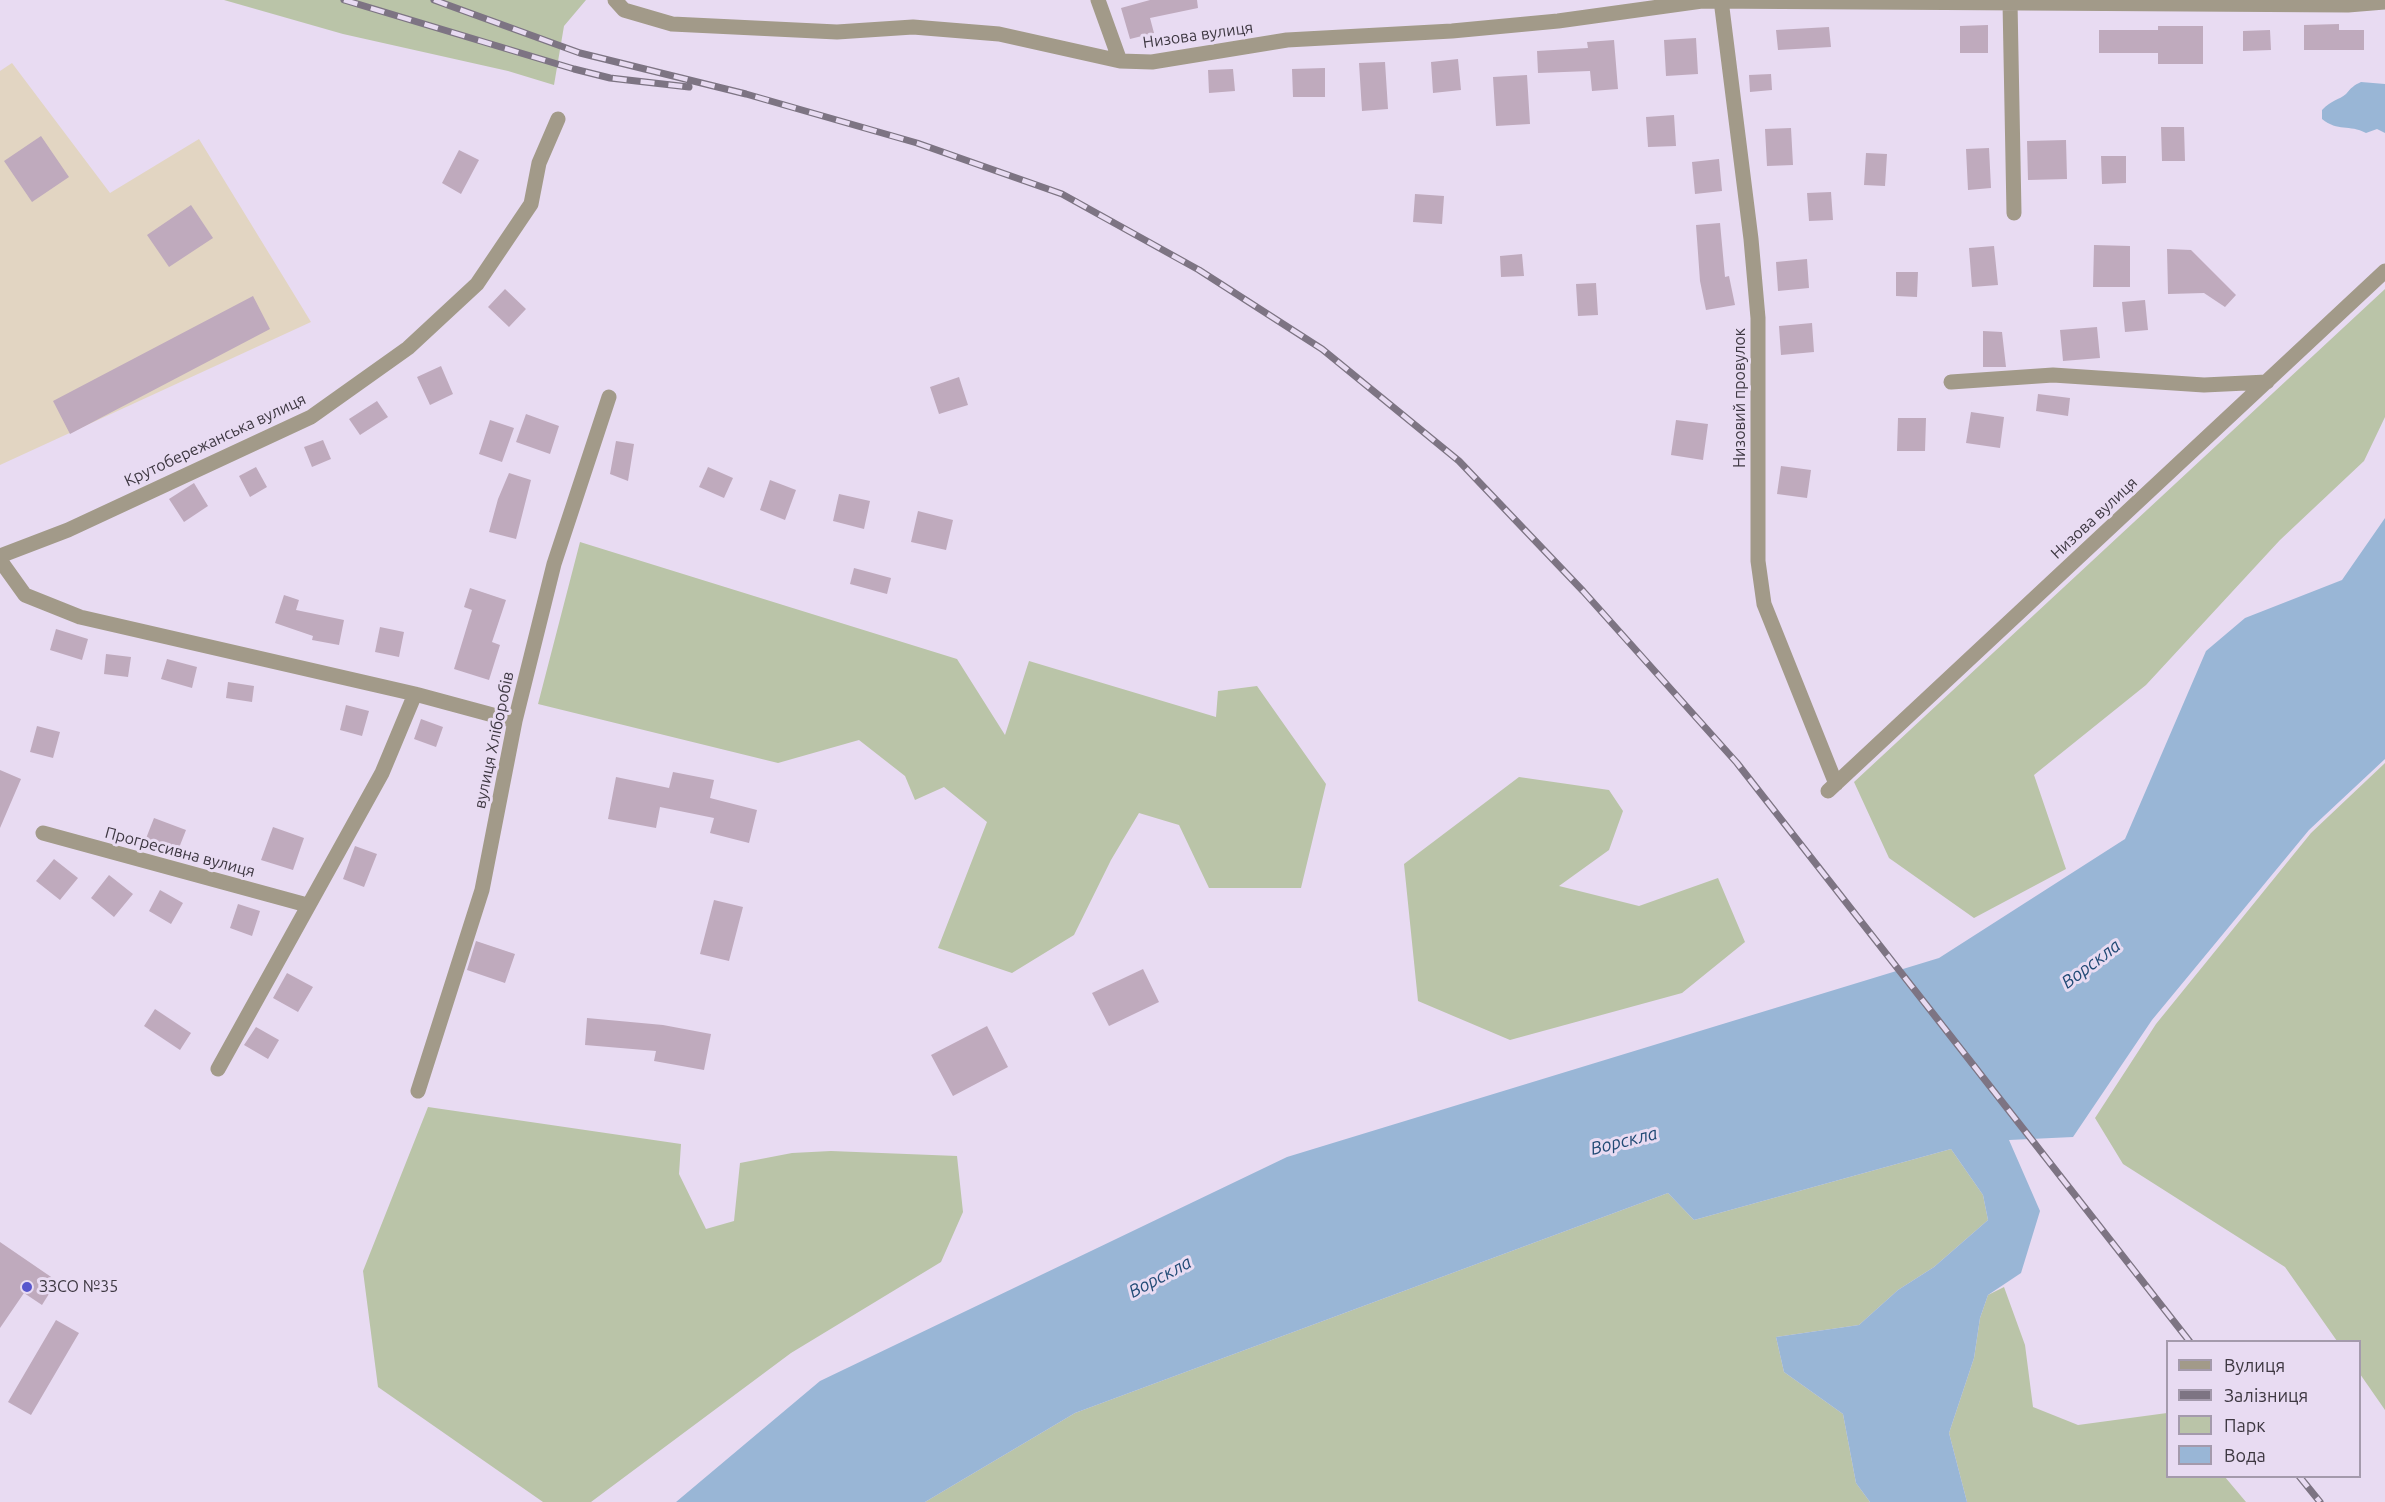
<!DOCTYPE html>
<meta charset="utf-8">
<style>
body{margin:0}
#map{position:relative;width:2385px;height:1502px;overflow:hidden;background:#e8dbf2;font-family:Ubuntu,sans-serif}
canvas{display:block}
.legend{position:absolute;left:2166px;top:1340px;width:195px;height:138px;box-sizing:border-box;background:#e8dbf2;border:2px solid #a49aac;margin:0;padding:8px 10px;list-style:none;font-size:18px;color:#3e3842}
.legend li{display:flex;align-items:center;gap:12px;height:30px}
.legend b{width:30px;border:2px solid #a49aac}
</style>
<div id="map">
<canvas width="2385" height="1502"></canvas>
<ul class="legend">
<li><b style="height:8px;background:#a29a89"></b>Вулиця</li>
<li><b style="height:8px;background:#7d7483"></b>Залізниця</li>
<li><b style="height:16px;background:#bac4a8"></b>Парк</li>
<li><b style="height:16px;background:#99b6d6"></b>Вода</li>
</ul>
</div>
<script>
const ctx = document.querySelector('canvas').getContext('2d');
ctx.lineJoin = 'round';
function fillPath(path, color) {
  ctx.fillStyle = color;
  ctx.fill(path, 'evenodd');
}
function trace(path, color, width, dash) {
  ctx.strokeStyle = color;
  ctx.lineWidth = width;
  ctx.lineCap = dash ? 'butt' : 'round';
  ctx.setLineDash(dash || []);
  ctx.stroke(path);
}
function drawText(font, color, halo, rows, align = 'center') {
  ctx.font = font + ' Ubuntu,sans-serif';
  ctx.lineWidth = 6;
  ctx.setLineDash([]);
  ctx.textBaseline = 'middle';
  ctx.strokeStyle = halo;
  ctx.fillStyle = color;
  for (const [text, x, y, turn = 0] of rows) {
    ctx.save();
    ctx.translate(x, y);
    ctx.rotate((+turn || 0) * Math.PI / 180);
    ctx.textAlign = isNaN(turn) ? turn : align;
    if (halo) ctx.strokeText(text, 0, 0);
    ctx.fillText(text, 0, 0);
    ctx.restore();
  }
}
fillPath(new Path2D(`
 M 12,63 L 110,193 L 199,139 L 311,322 L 0,465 L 0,71 Z`), '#e2d5c2');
fillPath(new Path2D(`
 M 224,0 L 586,0 L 564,26 L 554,85 L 508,71 L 343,34 Z
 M 2385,289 L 2385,417 L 2364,461 L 2280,540 L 2146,685 L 2034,775 L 2066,869 L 1974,918 L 1889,858 L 1854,782 Z
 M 580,542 L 957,659 L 1005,735 L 1029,661 L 1216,717 L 1218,691 L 1257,686 L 1326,784 L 1301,888 L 1209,888 L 1179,825 L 1139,813 L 1111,860 L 1074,935 L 1012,973 L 938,948 L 987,822 L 944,787 L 915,800 L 905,776 L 859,740 L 778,763 L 538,704 Z
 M 2385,763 L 2385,1410 L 2360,1374 L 2360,1342 L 2337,1341 L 2285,1267 L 2123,1164 L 2095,1118 L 2156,1024 L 2311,833 Z
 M 1519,777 L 1609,790 L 1623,811 L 1609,850 L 1559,886 L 1639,906 L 1718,878 L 1745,942 L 1682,993 L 1510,1040 L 1418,1001 L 1404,864 Z
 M 428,1107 L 681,1144 L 679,1174 L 706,1229 L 734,1221 L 740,1163 L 792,1153 L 831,1151 L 957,1156 L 963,1212 L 941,1262 L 791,1353 L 591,1502 L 543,1502 L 378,1387 L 363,1271 Z
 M 1951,1149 L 1983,1195 L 1988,1220 L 1934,1267 L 1898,1290 L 1859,1325 L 1776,1337 L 1784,1372 L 1843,1414 L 1856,1483 L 1870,1502 L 925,1502 L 1075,1413 L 1668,1193 L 1694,1220 Z
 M 2004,1287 L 2025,1345 L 2033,1407 L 2078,1425 L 2167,1413 L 2168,1476 L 2225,1477 L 2246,1502 L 1967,1502 L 1949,1433 L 1974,1358 L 1980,1318 L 1988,1295 Z`), '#bac4a8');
fillPath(new Path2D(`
 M 2361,82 L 2385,84 L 2385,133 L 2377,129 L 2366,133 C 2349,124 2338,132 2322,119 L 2322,110 C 2331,100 2339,100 2346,94 C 2351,88 2354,85 2361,82 Z
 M 2385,518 L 2385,759 L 2309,830 L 2152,1020 L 2073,1137 L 2009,1140 L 2040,1211 L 2021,1273 L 1988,1295 L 1980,1318 L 1974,1358 L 1949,1433 L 1967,1502 L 1870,1502 L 1856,1483 L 1843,1414 L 1784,1372 L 1776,1337 L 1859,1325 L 1898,1290 L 1934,1267 L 1988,1220 L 1983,1195 L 1951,1149 L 1694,1220 L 1668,1193 L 1075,1413 L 925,1502 L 676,1502 L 820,1381 L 1287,1157 L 1939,958 L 2125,839 L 2206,651 L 2245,618 L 2342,580 Z`), '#99b6d6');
fillPath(new Path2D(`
 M 1150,0 L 1197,0 L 1198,8 L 1150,18 L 1154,33 L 1130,39 L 1121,8 Z
 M 2339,24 L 2339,30 L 2364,30 L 2364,50 L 2304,50 L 2304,25 Z
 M 1988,25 L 1988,53 L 1960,53 L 1960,26 Z
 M 2158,26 L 2203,26 L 2203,64 L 2158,64 L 2158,53 L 2099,53 L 2099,30 L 2158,30 Z
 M 1829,27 L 1831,47 L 1778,50 L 1776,30 Z
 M 2270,30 L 2271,50 L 2243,51 L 2243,31 Z
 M 1696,38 L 1698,74 L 1666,76 L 1664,40 Z
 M 1614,40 L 1618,89 L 1592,91 L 1590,71 L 1538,73 L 1537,51 L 1588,48 L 1587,42 Z
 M 1458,59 L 1461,90 L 1433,93 L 1431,62 Z
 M 1385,62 L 1388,109 L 1362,111 L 1359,63 Z
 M 1325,68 L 1325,97 L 1293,97 L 1292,69 Z
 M 1233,69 L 1235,91 L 1209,93 L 1208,70 Z
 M 1771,74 L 1772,90 L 1750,92 L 1749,75 Z
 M 1527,75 L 1530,124 L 1496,126 L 1493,77 Z
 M 1674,115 L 1676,146 L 1648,147 L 1646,117 Z
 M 2161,127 L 2184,127 L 2185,161 L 2162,161 Z
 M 1791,128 L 1793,165 L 1767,166 L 1765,129 Z
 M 41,136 L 69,177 L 32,202 L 4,161 Z
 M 2066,140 L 2067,179 L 2028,180 L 2027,141 Z
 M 1989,148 L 1991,188 L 1968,190 L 1966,149 Z
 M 459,150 L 479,160 L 461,194 L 442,183 Z
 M 1866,153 L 1887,154 L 1885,186 L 1864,185 Z
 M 2101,156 L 2126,156 L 2126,183 L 2102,184 Z
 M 1719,159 L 1722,191 L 1695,194 L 1692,162 Z
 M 1831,192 L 1833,220 L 1809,221 L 1807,193 Z
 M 1415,194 L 1444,196 L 1442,224 L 1413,222 Z
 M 191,205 L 213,238 L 169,267 L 147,235 Z
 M 1720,223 L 1725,277 L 1729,276 L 1735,305 L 1706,310 L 1700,281 L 1696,225 Z
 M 2094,245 L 2130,246 L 2130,287 L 2093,287 Z
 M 1994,246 L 1998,285 L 1972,287 L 1969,248 Z
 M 2167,249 L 2191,250 L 2236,295 L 2225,307 L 2204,293 L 2168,294 Z
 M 1522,254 L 1524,276 L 1501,277 L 1500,256 Z
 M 1807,259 L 1809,288 L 1778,291 L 1776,262 Z
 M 1896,272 L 1918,272 L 1917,297 L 1896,296 Z
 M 1596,283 L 1598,315 L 1578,316 L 1576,284 Z
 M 505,289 L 526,309 L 509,327 L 488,307 Z
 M 253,296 L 270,329 L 70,434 L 53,401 Z
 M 2145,300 L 2148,330 L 2125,332 L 2122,302 Z
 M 1812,323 L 1814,352 L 1781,355 L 1779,326 Z
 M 2097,327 L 2100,358 L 2063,361 L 2060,330 Z
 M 1983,331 L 2002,332 L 2006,367 L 1983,367 Z
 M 441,366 L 453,394 L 430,405 L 417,377 Z
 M 959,377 L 968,405 L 939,414 L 930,387 Z
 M 2038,394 L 2070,398 L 2068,416 L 2036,411 Z
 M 377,401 L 388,417 L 360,435 L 349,419 Z
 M 1971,412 L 2004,417 L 2000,448 L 1966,443 Z
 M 526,414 L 559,426 L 550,454 L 516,442 Z
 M 1898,418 L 1926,418 L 1925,451 L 1897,451 Z
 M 490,420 L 514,428 L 502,462 L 479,454 Z
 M 1676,420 L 1708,424 L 1703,460 L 1671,455 Z
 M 323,440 L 331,459 L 312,467 L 304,447 Z
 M 616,441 L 634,444 L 628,481 L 610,474 Z
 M 1781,466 L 1811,470 L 1807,498 L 1777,494 Z
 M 256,467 L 267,487 L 250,497 L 239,476 Z
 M 708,467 L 733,478 L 724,498 L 699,487 Z
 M 509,473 L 531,480 L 516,539 L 489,532 L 498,499 Z
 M 770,480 L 796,490 L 785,520 L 760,510 Z
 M 194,483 L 208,506 L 184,522 L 169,499 Z
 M 839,494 L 870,501 L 864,529 L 833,521 Z
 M 918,511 L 953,520 L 946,550 L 911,542 Z
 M 854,568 L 891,578 L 887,594 L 850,584 Z
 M 470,588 L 506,600 L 492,642 L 500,645 L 489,680 L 454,669 L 472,610 L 464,607 Z
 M 284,595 L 299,600 L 296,610 L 344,620 L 339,645 L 312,640 L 313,636 L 275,623 Z
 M 380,627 L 404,632 L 399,657 L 375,652 Z
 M 56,629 L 88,639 L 82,660 L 50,650 Z
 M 106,654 L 131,657 L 128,677 L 104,674 Z
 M 167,659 L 197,667 L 192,688 L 161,679 Z
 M 228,682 L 254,686 L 252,702 L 226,698 Z
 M 346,705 L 369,711 L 362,736 L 340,730 Z
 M 421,719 L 443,727 L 436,747 L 414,739 Z
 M 37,726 L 60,732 L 53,758 L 30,752 Z
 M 0,770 L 21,779 L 0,828 Z
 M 673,772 L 714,780 L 710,798 L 757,810 L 749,843 L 710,833 L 714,818 L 660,807 L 656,828 L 608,819 L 616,777 L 669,788 Z
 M 154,818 L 186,830 L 177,853 L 145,841 Z
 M 273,827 L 304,838 L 293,870 L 261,860 Z
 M 355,846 L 377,854 L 364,887 L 343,879 Z
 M 54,859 L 78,878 L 60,900 L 36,881 Z
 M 109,875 L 133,894 L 114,917 L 91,898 Z
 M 160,890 L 183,903 L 171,924 L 149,911 Z
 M 714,900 L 743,907 L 729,961 L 700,954 Z
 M 238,904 L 260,911 L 252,936 L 230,928 Z
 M 476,941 L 515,954 L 505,983 L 467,970 Z
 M 1143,969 L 1159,1002 L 1109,1026 L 1092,993 Z
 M 287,973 L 313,987 L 298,1012 L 273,998 Z
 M 155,1009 L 191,1033 L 180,1050 L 144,1026 Z
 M 587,1018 L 663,1025 L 711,1034 L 704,1070 L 654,1061 L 656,1051 L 585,1045 Z
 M 987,1026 L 1008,1067 L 953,1096 L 931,1055 Z
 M 256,1027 L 279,1040 L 268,1059 L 244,1045 Z
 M 0,1242 L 57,1281 L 42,1305 L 24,1293 L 0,1328 Z
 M 56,1320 L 79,1333 L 31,1415 L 8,1402 Z`), '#bfaabd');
trace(new Path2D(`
 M 615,0 L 624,10 L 672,24 L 837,32 L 913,27 L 999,34 L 1120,61 L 1152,62 L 1287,40 L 1452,31 L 1558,21 L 1702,1 L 2348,5 L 2385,2
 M 1098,0 L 1120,61
 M 1721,0 L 1751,239 L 1758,318 L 1758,561 L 1764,604 L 1836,784
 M 2010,2 L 2014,213
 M 1951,382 L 2053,375 L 2204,385 L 2267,382
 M 0,556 L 68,530 L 311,417 L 408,348 L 477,284 L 531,204 L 539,163 L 558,119
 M 0,560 L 25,595 L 80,617 L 415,694 L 515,721
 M 1828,791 L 2385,271
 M 43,833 L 307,905
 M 218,1069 L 382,773 L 415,694
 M 418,1091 L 482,890 L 515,721 L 554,564 L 609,397`), '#a29a89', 15);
const rail = new Path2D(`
 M 344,0 L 574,69 L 610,78 L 689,87
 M 434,0 L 580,53 L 746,94 L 917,143 L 1062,194 L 1199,270 L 1322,349 L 1459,461 L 1583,591 L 1737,763 L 2190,1342
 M 2299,1476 L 2320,1502`);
trace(rail, '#7d7483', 7);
trace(rail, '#e8dbf2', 4.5, [14]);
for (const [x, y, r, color] of [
 [27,1287,6,"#5856cd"]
]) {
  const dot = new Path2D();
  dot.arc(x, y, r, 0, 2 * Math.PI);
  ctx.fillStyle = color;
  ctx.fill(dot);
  trace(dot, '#e8dbf2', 2);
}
drawText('16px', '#3e3842', '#e8dbf2', [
 ["Низова вулиця",1198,35,-8],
 ["Низовий провулок",1740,398,-90],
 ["Крутобережанська вулиця",215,440,-25],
 ["Низова вулиця",2094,518,-43],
 ["вулиця Хліборобів",494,740,-78],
 ["Прогресивна вулиця",180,852,15]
]);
drawText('16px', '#3e3842', '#e8dbf2', [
 ["ЗЗСО №35",39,1287]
], 'left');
drawText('italic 18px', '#214a75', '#e8dbf2', [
 ["Ворскла",2091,964,-37],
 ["Ворскла",1624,1141,-14],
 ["Ворскла",1160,1277,-28]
]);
</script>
